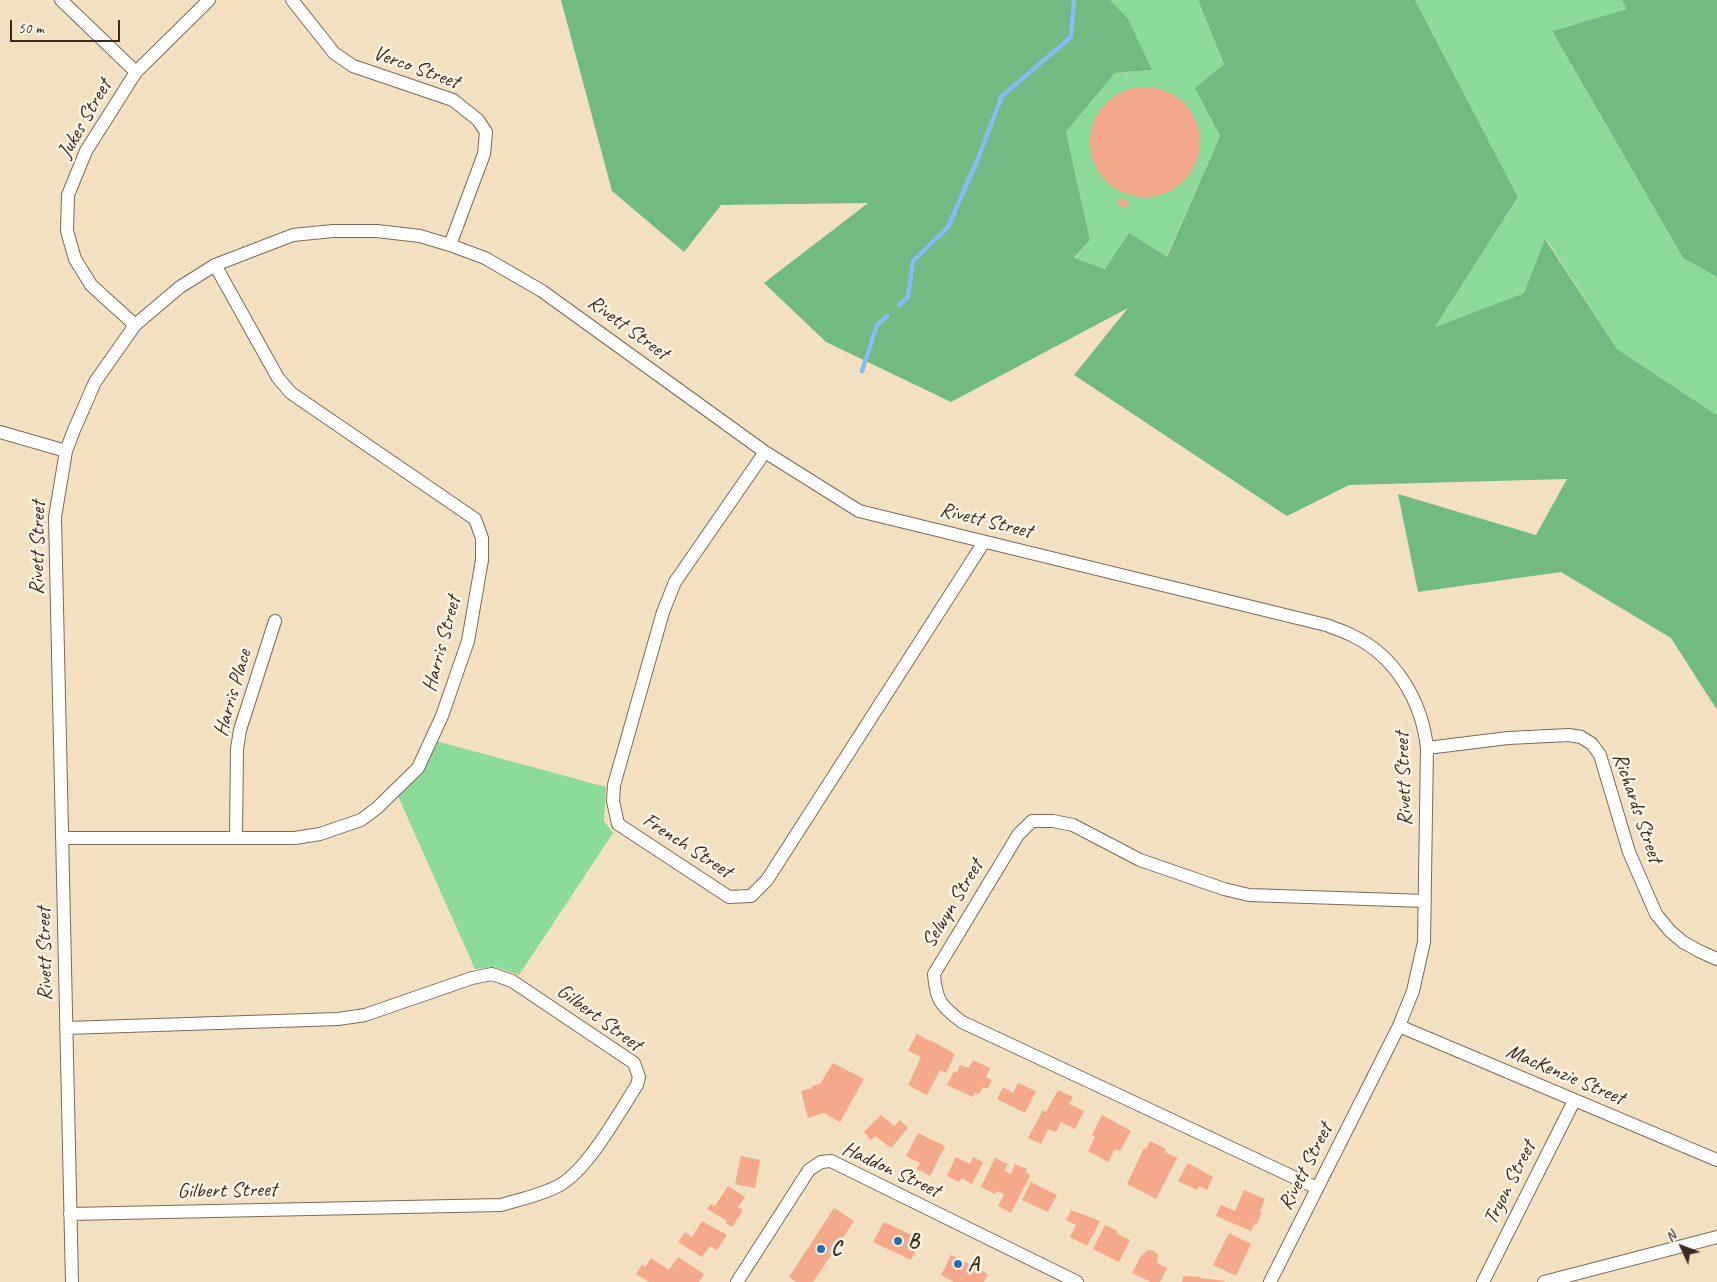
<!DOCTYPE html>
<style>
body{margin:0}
#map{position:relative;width:1717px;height:1282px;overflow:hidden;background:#f2e0c1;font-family:Caveat,sans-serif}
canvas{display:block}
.north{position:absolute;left:1657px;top:1222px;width:50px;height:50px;-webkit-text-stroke:4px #fcf5e5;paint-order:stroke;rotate:313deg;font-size:14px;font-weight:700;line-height:20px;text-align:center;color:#3b2a1e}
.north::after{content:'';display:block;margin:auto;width:18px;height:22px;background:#3b2a1e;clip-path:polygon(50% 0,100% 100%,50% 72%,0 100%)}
.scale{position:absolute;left:10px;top:20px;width:110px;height:22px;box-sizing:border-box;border:2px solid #3b2a1e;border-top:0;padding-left:6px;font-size:15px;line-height:18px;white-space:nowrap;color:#3b2a1e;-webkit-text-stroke:4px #fcf5e5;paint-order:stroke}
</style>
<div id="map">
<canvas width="1717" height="1282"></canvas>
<div class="north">N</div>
<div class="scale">50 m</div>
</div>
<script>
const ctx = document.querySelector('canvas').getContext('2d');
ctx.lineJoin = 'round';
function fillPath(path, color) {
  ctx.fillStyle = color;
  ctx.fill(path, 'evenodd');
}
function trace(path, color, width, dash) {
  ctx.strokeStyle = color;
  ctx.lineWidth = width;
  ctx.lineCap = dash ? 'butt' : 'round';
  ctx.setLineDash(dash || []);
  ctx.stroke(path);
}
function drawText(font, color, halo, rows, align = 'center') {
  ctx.font = font + ' Caveat,sans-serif';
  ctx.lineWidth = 5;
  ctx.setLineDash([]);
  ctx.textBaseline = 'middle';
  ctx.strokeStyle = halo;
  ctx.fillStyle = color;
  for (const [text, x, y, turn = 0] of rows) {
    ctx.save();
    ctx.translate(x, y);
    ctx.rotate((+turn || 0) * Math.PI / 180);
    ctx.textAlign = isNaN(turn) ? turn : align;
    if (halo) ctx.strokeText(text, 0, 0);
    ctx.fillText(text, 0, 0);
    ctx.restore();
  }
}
fillPath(new Path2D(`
 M 912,0 L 1198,0 L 1224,64 L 1196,88 L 1220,136 L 1166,258 L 1105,269 L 1074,259 L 1090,240 L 1066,132 L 1115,73 L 1152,70 Z
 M 1415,0 L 1622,0 L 1628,9 L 1552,31 L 1683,258 L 1717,277 L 1717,415 L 1617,349 L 1546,239 L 1524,293 L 1435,327 L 1518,197 Z
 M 436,741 L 606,787 L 604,821 L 613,833 L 519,975 L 495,967 L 475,969 L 398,796 Z`), '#8cdb9a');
fillPath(new Path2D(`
 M 561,0 L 1110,0 L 1128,19 L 1152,70 L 1115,73 L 1066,132 L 1090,240 L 1074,258 L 1105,269 L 1129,233 L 1167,257 L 1220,136 L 1195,88 L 1224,64 L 1198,0 L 1415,0 L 1518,197 L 1435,327 L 1524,293 L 1545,239 L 1617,349 L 1717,415 L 1717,710 L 1671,638 L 1561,572 L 1418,592 L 1398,494 L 1536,535 L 1567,479 L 1349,485 L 1287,516 L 1074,375 L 1128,308 L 951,402 L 826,342 L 764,283 L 868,203 L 721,205 L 684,252 L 612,191 Z
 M 1622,0 L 1717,0 L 1717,277 L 1683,258 L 1552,31 L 1627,9 Z`), '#71bb82');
trace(new Path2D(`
 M 899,305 L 908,297 L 913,261 L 948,227 L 979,156 L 1002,96 L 1071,37 L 1074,0
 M 862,371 L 877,325 L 887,316`), '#84bdf5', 4.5);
fillPath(new Path2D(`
 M1090 142a55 55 0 1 1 110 0a55 55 0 1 1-110 0Z
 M 1119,198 L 1129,201 L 1127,208 L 1117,205 Z
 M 917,1034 L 930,1041 L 930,1040 L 955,1054 L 946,1073 L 940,1070 L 927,1095 L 908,1085 L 921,1057 L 908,1051 Z
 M 973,1060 L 990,1068 L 986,1077 L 992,1080 L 987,1089 L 983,1087 L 979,1094 L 975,1092 L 973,1097 L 947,1085 L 954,1071 L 957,1072 L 960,1065 L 969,1068 Z
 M 833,1063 L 864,1079 L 840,1122 L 824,1113 L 808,1118 L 801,1091 L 813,1088 L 812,1086 L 820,1084 Z
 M 1018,1083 L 1036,1091 L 1025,1113 L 997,1099 L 1003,1087 L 1013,1093 Z
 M 1058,1090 L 1073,1097 L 1069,1104 L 1084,1111 L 1075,1129 L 1061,1122 L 1056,1132 L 1048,1129 L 1041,1144 L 1028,1138 L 1043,1110 L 1046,1112 Z
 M 881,1115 L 894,1126 L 900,1120 L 908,1128 L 891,1148 L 875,1136 L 871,1140 L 864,1132 Z
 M 1102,1115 L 1131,1131 L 1120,1151 L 1115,1149 L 1108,1162 L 1088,1151 L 1095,1137 L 1092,1135 Z
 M 918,1133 L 945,1146 L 930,1176 L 917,1169 L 920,1163 L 906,1156 Z
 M 1150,1141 L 1166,1149 L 1165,1152 L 1177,1158 L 1156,1199 L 1127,1184 L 1144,1148 L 1146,1149 Z
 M 741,1156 L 760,1160 L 755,1188 L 735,1184 Z
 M 956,1157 L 970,1164 L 973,1157 L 983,1162 L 972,1184 L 961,1178 L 959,1182 L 947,1176 Z
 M 995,1158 L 1008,1164 L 1004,1171 L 1011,1174 L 1015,1164 L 1027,1169 L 1025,1172 L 1030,1175 L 1011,1213 L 998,1206 L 1004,1194 L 997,1191 L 995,1194 L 981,1187 Z
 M 1188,1163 L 1213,1177 L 1207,1190 L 1199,1186 L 1197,1190 L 1178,1181 Z
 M 1031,1182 L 1057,1195 L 1048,1212 L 1022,1200 Z
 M 728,1186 L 745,1197 L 738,1207 L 743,1210 L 732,1227 L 726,1223 L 727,1221 L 707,1209 L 711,1204 L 715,1206 Z
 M 1244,1190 L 1265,1199 L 1260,1211 L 1262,1212 L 1257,1224 L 1255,1223 L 1251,1231 L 1216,1216 L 1221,1205 L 1235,1211 Z
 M 834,1208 L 854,1221 L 813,1282 L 796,1282 L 789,1277 Z
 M 1071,1210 L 1100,1221 L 1087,1246 L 1070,1237 L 1076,1225 L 1066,1220 Z
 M 702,1221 L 727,1235 L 717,1250 L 710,1246 L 702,1257 L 678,1242 L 685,1232 L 692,1237 Z
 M 884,1222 L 922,1240 L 911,1260 L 873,1242 Z
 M 1105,1225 L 1118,1231 L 1116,1233 L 1130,1240 L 1119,1262 L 1093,1249 Z
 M 1229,1233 L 1251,1244 L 1236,1276 L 1213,1265 Z
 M 1148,1250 L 1154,1251 L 1158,1255 L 1157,1263 L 1167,1268 L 1160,1282 L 1151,1282 L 1132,1273 L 1141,1256 Z
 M 951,1255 L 988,1274 L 984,1282 L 954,1282 L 941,1275 Z
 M 678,1257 L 704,1274 L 699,1282 L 649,1282 L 636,1274 L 642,1264 L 645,1267 L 651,1258 L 669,1270 Z
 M 1183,1276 L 1201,1277 L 1200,1278 L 1225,1281 L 1224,1282 L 1182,1282 Z`), '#f3a98a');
const street = new Path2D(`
 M 61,0 L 136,72
 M 292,0 L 334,53 L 353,66 L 453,100 L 478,120 L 486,132 L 484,154 L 450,245
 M 135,325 L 91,285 L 75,259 L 67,231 L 68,195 L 86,151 L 136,72 L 209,0
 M 0,432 L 66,451
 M 765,452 L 675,582 L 663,612 L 614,785 L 613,801 L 618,824 L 729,897 L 751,896 L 767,880 L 984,542
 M 1427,748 L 1508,738 L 1569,735 L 1581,737 L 1592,744 L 1600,755 L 1629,852 L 1656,914 L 1670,931 L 1683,942 L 1699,951 L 1717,959
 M 236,837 L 237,749 L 240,730 L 275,621
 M 62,838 L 295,838 L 320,834 L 361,820 L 377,808 L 418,768 L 442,716 L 468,641 L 482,560 L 482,538 L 475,519 L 291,393 L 278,378 L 215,265
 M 1399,1026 L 1717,1160
 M 66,1028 L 338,1019 L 365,1015 L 472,978 L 492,974 L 512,981 L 634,1063 L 639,1077 L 637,1085 C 618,1114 589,1168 560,1185 C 542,1195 521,1199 501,1205 L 70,1214
 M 1317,1188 L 962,1022 C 941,1006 936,1001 934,974 L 1018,835 L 1032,821 L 1053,821 L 1073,825 L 1140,860 L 1224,889 L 1249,895 L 1425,901
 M 72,1282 L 55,517 L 66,451 L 74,430 L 95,382 L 135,325 L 180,287 L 215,265 L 293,235 L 333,231 L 377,231 L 420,236 L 450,245 L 485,258 L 542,291 L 765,452 L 859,511 L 1326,625 C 1334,628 1343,631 1351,635 C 1395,655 1422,701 1427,748 L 1424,942 L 1413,991 L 1399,1026 L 1270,1282
 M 737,1282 L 809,1170 L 821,1162 L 831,1161 L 1077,1282
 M 1483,1282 L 1574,1101
 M 1544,1282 L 1717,1237`);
trace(street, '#7b6a57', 14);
trace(street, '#fff', 12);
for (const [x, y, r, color] of [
 [898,1241,5,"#1f6fb2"],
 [821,1249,5,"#1f6fb2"],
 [958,1264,5,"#1f6fb2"]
]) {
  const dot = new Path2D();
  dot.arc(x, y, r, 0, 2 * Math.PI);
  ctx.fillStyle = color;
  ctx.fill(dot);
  trace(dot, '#fcf5e5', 2);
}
drawText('21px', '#3b2a1e', '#fcf5e5', [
 ["Verco Street",416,68,20],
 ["Jukes Street",85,119,-60],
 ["Rivett Street",628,328,36],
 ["Rivett Street",986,521,14],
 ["Rivett Street",38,548,-89],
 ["Harris Street",442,644,-75],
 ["Harris Place",233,693,-74],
 ["Rivett Street",1404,779,-92],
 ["Richards Street",1637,808,71],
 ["French Street",687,846,33],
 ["Selwyn Street",953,904,-59],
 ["Rivett Street",45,954,-91],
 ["Gilbert Street",599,1018,36],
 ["MacKenzie Street",1565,1075,23],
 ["Rivett Street",1306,1167,-63],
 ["Haddon Street",891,1170,25],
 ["Tryon Street",1510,1183,-63],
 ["Gilbert Street",227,1191,-1]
]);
drawText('bold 21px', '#3b2a1e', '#fcf5e5', [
 ["B",908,1241],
 ["C",831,1249],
 ["A",968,1264]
], 'left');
</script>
